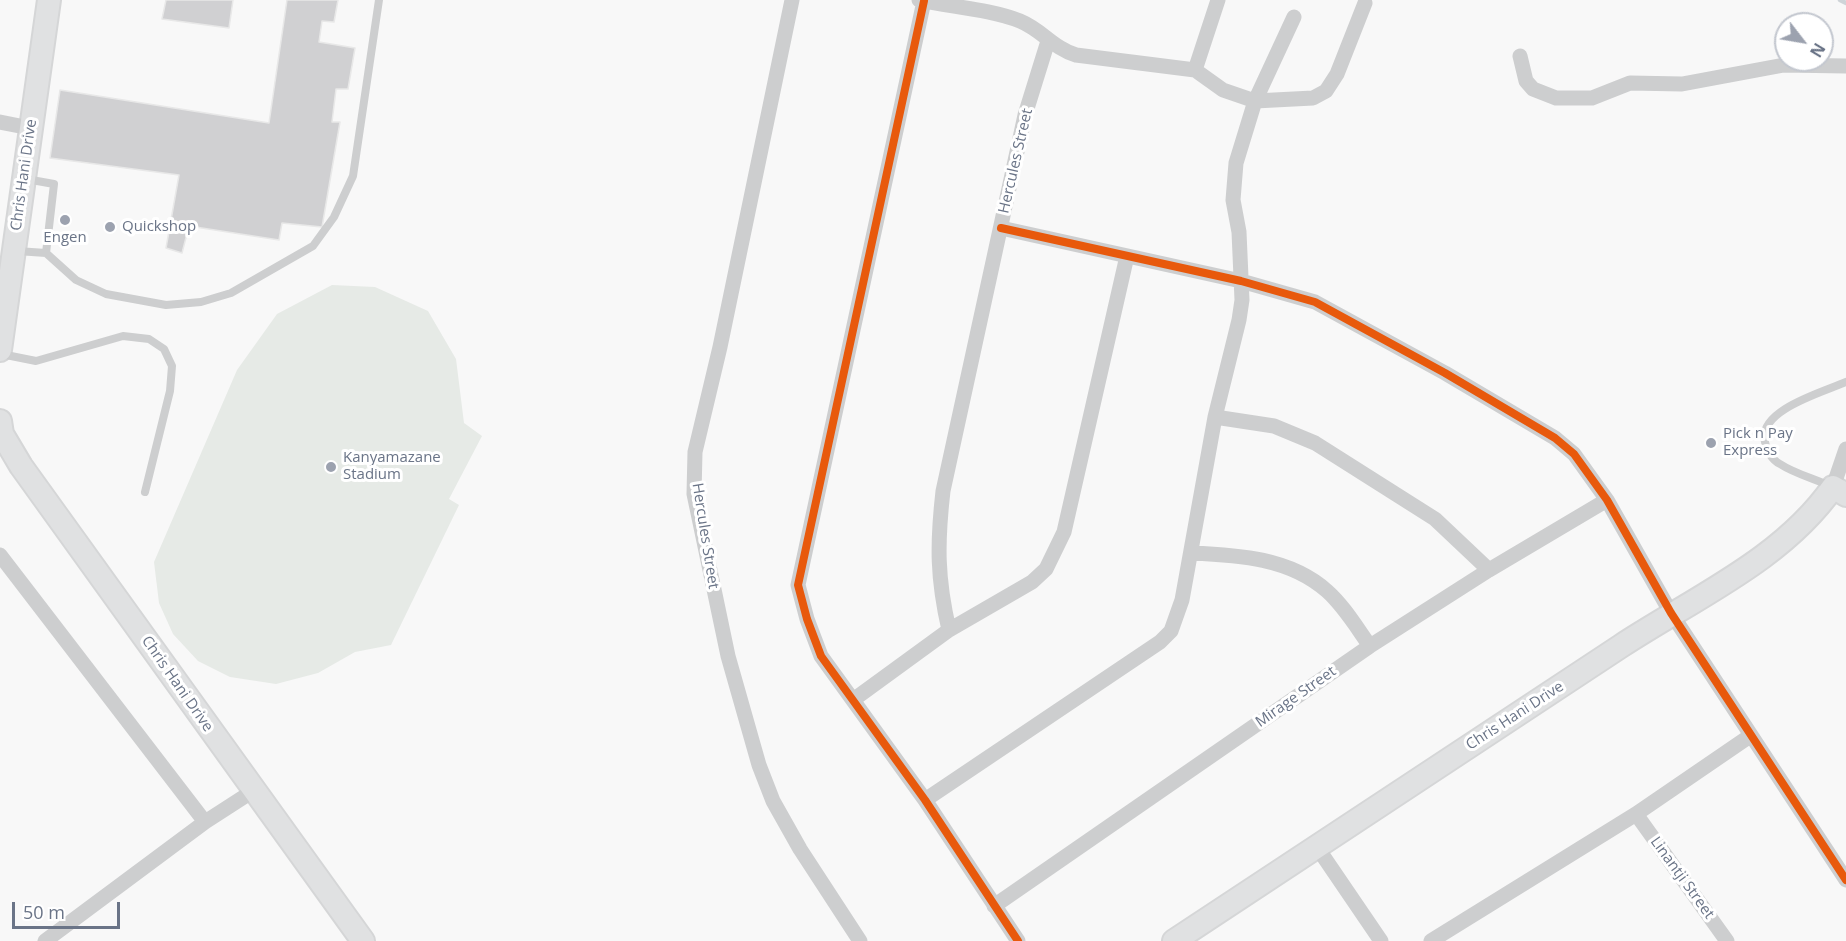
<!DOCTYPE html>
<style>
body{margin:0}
#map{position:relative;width:1846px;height:941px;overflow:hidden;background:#f8f8f8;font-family:"Open Sans",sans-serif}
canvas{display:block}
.north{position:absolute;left:1774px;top:12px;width:60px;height:60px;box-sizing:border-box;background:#fff;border:2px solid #c3c7cf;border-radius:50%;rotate:121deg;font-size:16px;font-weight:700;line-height:24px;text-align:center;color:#6a7487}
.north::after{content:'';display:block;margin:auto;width:21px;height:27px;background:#9ca2af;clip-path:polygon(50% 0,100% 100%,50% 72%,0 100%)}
.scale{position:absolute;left:12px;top:902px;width:108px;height:27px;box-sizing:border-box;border:3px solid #6a7487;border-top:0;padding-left:8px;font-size:18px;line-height:21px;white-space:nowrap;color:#6a7487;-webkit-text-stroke:4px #fff;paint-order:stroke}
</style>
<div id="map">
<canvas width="1846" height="941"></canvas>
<div class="north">N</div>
<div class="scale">50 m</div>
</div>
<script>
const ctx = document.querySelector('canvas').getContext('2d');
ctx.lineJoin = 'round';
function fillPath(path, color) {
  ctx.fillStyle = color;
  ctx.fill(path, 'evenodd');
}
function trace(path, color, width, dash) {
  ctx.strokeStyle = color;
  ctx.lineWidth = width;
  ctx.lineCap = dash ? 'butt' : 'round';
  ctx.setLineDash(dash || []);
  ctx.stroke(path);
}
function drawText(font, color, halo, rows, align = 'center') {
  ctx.font = font + ' "Open Sans",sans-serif';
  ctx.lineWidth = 6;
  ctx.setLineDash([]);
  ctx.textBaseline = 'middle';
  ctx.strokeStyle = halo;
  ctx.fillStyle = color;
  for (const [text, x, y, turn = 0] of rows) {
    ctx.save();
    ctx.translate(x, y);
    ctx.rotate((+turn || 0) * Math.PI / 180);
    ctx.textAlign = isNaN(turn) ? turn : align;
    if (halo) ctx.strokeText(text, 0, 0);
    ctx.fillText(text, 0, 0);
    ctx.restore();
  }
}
fillPath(new Path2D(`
 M 332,285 L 375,287 L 428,311 L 456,359 L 464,423 L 482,436 L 449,499 L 459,505 L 391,645 L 355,652 L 318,673 L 276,684 L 230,677 L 198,661 L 173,634 L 159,603 L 154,562 L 237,370 L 277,314 Z`), '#e6eae6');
trace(new Path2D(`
 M 1840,0 L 1846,3`), '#cfd4d8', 4.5);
const building = new Path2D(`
 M 166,0 L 233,0 L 229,28 L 162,19 Z
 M 287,0 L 338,0 L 334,22 L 322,21 L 319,42 L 355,48 L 348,89 L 336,89 L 332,122 L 340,122 L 322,227 L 282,223 L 279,240 L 189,226 L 182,253 L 166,248 L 179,175 L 50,158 L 60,90 L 269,123 Z`);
fillPath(building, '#d0d0d2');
trace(building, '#e8e8e8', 1.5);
const secondary = new Path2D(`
 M 0,350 L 49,0
 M 0,421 L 2,434 L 21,466 L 363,941
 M 1174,941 C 1323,843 1472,744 1621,646 C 1694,598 1782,560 1833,487 L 1846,495`);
trace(secondary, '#d5d6d7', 26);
trace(new Path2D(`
 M 26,179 L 54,184 L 46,253
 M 17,251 L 46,253 L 76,280 L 106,294 L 166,305 L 201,302 L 231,293 L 313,246 L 334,217 L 353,176 L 379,0
 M 1,354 L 36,361 L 123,336 L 149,339 L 164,349 L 172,366 L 170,391 L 145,492
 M 1832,487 C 1816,479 1795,474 1780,464 C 1772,460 1766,450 1765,442 C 1757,410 1824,392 1846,382`), '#cdcecf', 8);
trace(new Path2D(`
 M 792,0 L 720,347 L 695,452 L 694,494 L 728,656 L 759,765 L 773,801 L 800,849 L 860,941
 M 919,0 C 951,7 989,9 1020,21 C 1042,30 1053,48 1076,55 L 1195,70 L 1223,90 L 1255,101 L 1313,98 L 1326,91 L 1337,74 L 1365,3
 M 924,1 L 798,585 L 807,619 L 821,656 L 925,800 L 1018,941
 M 1520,56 L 1526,81 L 1533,89 L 1556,98 L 1592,98 L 1630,83 L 1682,84 L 1784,65 L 1846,66
 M 1195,70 L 1218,0
 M 0,122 L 30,128
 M 1001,228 L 1241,281 L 1315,302 L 1445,373 L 1555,438 L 1574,454 L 1607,500 L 1671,613 L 1846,880
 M 1215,417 L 1274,426 L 1315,443 L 1435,519 L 1489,570
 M 1833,487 L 1846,449
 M 1191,553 C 1239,555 1290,558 1327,591 C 1344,606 1357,628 1370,646
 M 0,555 L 205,822
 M 949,630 C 937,578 937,544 943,491 L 1025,115 L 1048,41
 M 853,700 L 949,630 L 1032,582 L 1046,569 L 1064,532 L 1127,256
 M 925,800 L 1160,642 L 1171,631 L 1182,600 L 1215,417 L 1239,320 L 1242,300 L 1239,232 L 1233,200 L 1236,163 L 1255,101 L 1294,17
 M 1636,814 L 1727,941
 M 1317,847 L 1381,941
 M 994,906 L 1370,646 L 1489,570 L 1607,500
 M 45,941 L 205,822 L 253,791
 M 1431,941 L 1636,814 L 1750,736`), '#cdcecf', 15);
trace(secondary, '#e0e1e2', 22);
trace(new Path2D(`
 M 924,1 L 798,585 L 807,619 L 821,656 L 925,800 L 1018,941
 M 1001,228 L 1241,281 L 1315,302 L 1445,373 L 1555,438 L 1574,454 L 1607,500 L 1671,613 L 1846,880`), '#e8590c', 8);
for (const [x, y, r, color] of [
 [65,220,6,"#9ca2af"],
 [110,227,6,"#9ca2af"],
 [1711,443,6,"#9ca2af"],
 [331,467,6,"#9ca2af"]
]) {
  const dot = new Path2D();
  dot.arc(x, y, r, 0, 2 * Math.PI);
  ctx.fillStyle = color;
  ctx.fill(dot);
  trace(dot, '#fff', 2);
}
drawText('15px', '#6a7487', '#fff', [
 ["Hercules Street",1016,161,-77],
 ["Chris Hani Drive",24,175,-82],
 ["Hercules Street",705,536,81],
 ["Chris Hani Drive",177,684,55],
 ["Mirage Street",1296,697,-35],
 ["Chris Hani Drive",1515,716,-33],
 ["Linantji Street",1682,878,54]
]);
drawText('15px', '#6a7487', '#fff', [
 ["Quickshop",122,227],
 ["Engen",65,238,"center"],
 ["Pick n Pay",1723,434],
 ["Express",1723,451],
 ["Kanyamazane",343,458],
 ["Stadium",343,475]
], 'left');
</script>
